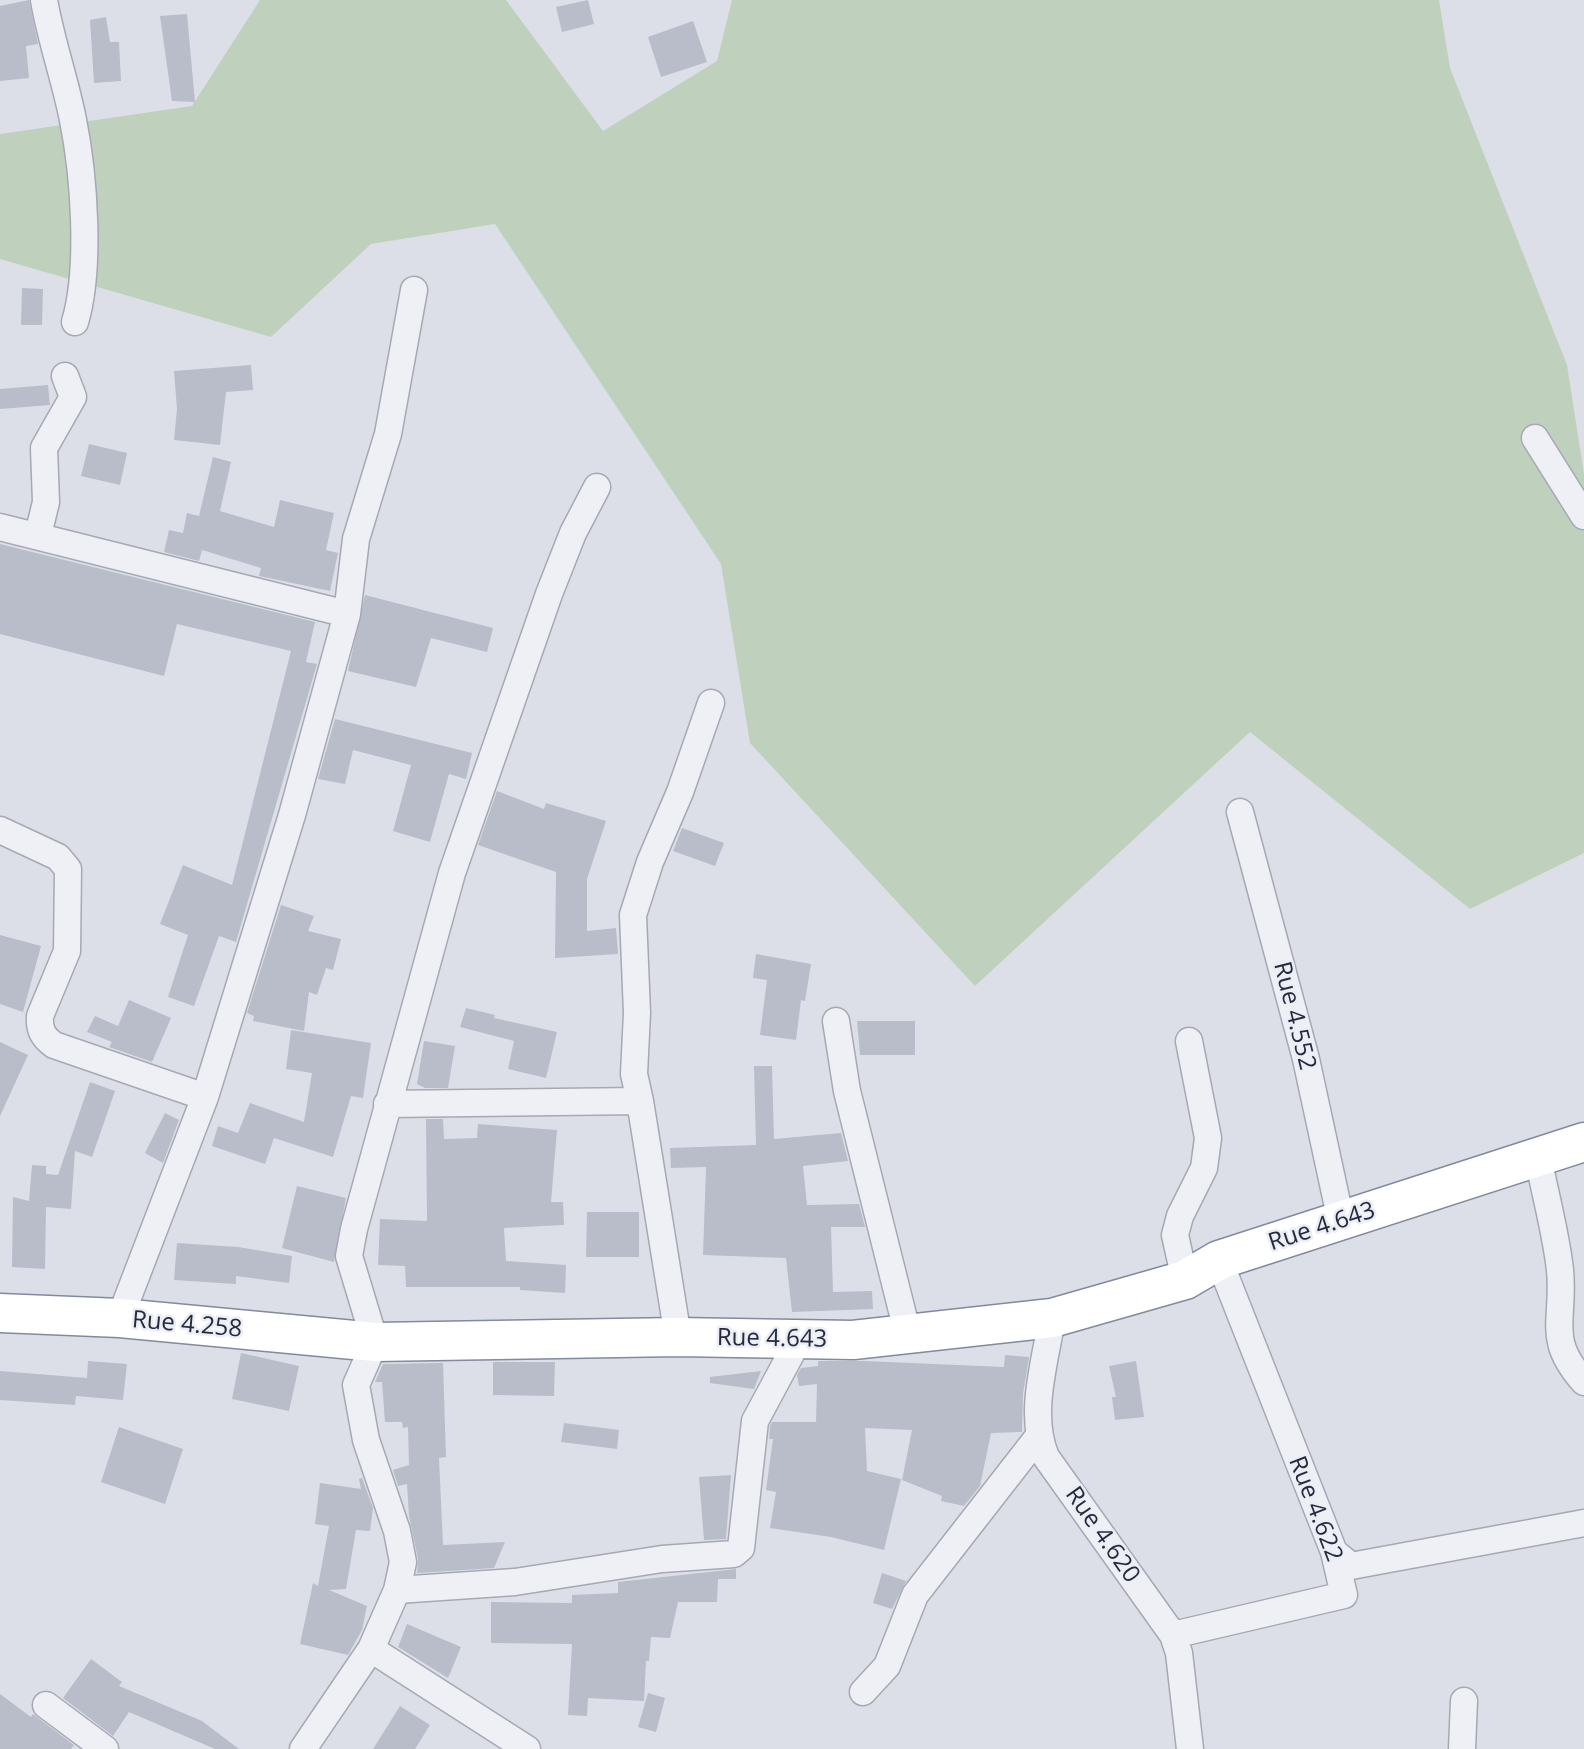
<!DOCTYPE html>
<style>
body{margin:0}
canvas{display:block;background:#dcdfe7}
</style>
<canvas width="1584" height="1749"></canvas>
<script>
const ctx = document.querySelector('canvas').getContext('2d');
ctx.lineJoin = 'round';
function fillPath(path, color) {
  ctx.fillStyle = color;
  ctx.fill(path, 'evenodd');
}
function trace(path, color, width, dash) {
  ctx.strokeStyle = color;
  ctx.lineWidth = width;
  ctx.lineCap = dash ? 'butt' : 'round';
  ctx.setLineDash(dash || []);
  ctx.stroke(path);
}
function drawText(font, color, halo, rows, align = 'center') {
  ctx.font = font + ' "Open Sans",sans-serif';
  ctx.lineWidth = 5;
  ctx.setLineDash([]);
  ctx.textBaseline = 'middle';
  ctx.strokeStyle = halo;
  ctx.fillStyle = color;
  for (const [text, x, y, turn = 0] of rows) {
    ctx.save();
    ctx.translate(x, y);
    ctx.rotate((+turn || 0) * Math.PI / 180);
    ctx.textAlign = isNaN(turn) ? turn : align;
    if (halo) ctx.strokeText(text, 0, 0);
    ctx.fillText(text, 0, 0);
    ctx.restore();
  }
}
fillPath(new Path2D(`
 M 260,0 L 506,0 L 603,131 L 717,61 L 732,0 L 1439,0 L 1450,68 L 1567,365 L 1584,474 L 1584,853 L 1470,909 L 1250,732 L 975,986 L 750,743 L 721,564 L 495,224 L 371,244 L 271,337 L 0,259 L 0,134 L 192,106 Z`), '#bfd1bd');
fillPath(new Path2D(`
 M 29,0 L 38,44 L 26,46 L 29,78 L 0,81 L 0,6 Z
 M 588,0 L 594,24 L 562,32 L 556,7 Z
 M 187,14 L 195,102 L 172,101 L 160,16 Z
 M 106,17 L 110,42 L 119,42 L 121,81 L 94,83 L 90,20 Z
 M 693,21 L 707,62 L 661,77 L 648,37 Z
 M 22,288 L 43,289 L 42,325 L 21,325 Z
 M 251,365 L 253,390 L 226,392 L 220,445 L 174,440 L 177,409 L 174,371 Z
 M 48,385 L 50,405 L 0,409 L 0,389 Z
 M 89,444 L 127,453 L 120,485 L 81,476 Z
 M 213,457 L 231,462 L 220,511 L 274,527 L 280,500 L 334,513 L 326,550 L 338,553 L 330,591 L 259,576 L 261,568 L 202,550 L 199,561 L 164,552 L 169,530 L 183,533 L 187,513 L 199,516 Z
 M 0,544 L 315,622 L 306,662 L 317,664 L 236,942 L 219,936 L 194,1006 L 168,997 L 188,935 L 160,924 L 183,865 L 232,885 L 291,651 L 177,624 L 164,676 L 0,634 Z
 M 365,595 L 493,628 L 487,652 L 431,638 L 416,687 L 348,671 Z
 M 335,719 L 472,753 L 466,779 L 449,774 L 430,842 L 393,831 L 411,765 L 353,750 L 345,784 L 318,779 Z
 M 497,791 L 544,809 L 546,803 L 606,821 L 587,879 L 587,931 L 616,928 L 618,954 L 555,958 L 556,872 L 478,845 Z
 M 682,828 L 724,843 L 715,866 L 673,851 Z
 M 281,905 L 314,916 L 308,931 L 341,939 L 333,970 L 326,968 L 317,995 L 309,992 L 304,1031 L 253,1021 L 254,1016 L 247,1013 Z
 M 0,935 L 41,946 L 23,1012 L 0,1004 Z
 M 756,954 L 811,964 L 805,1001 L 801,1000 L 796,1040 L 760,1035 L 767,980 L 753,978 Z
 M 129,1000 L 171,1018 L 152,1062 L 109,1047 L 112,1042 L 87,1032 L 95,1016 L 118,1026 Z
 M 466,1008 L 495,1015 L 494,1018 L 557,1032 L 546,1078 L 508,1069 L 514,1041 L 460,1027 Z
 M 857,1021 L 915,1021 L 915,1055 L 860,1055 Z
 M 291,1030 L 371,1043 L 363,1098 L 351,1096 L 333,1157 L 274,1138 L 265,1164 L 212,1146 L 218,1126 L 238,1133 L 250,1103 L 304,1122 L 312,1073 L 286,1069 Z
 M 424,1041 L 455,1046 L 448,1088 L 425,1088 L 417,1084 Z
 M 0,1042 L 28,1055 L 0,1116 Z
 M 754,1066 L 772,1066 L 774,1139 L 841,1133 L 848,1161 L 803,1166 L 807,1205 L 859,1204 L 865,1227 L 831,1227 L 833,1292 L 872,1291 L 873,1309 L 792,1312 L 786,1258 L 703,1255 L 706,1167 L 671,1168 L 670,1148 L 756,1145 Z
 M 90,1082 L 115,1091 L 92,1157 L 75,1151 L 71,1209 L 46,1207 L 45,1269 L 12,1267 L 13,1197 L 29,1201 L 32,1165 L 46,1166 L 46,1174 L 58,1175 Z
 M 165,1113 L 179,1120 L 163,1163 L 145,1153 Z
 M 426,1119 L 443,1119 L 444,1139 L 477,1138 L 478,1124 L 557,1130 L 551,1202 L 563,1202 L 564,1225 L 504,1228 L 506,1261 L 566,1265 L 565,1293 L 520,1290 L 520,1287 L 406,1287 L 405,1266 L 378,1265 L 380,1219 L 427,1221 Z
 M 297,1186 L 346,1198 L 334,1262 L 282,1248 Z
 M 587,1212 L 639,1212 L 639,1257 L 586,1257 Z
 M 177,1243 L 238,1247 L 292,1256 L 289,1283 L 236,1276 L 236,1284 L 174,1280 Z
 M 241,1353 L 299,1366 L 289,1411 L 232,1399 Z
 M 1005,1355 L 1029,1357 L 1023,1394 L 1022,1432 L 991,1433 L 980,1486 L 964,1506 L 941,1501 L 942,1496 L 902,1480 L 912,1430 L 865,1428 L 867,1471 L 901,1479 L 884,1550 L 831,1537 L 770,1528 L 776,1492 L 766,1490 L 773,1439 L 769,1439 L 770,1426 L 772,1422 L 816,1422 L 817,1384 L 799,1386 L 797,1375 L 801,1368 L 818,1366 L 818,1361 L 865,1361 L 1004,1367 Z
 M 88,1361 L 127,1364 L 123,1400 L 76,1396 L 75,1405 L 0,1400 L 0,1371 L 87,1378 Z
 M 1136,1361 L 1144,1417 L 1115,1420 L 1112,1397 L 1116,1397 L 1109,1366 Z
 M 493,1362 L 555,1362 L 554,1396 L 493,1395 Z
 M 443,1363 L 446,1457 L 439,1458 L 443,1545 L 505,1542 L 494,1568 L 417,1573 L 418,1559 L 409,1516 L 407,1484 L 398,1486 L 393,1470 L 409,1465 L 408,1427 L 403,1428 L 402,1422 L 385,1422 L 382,1382 L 375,1382 L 383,1364 Z
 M 761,1371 L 754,1389 L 710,1383 L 710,1377 Z
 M 564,1423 L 619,1430 L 617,1449 L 561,1442 Z
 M 119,1427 L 183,1449 L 165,1504 L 101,1482 Z
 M 731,1475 L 726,1539 L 704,1540 L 699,1477 Z
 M 362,1478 L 373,1508 L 370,1531 L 356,1530 L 346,1589 L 329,1590 L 367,1606 L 362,1630 L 348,1655 L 300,1644 L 313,1583 L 318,1586 L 329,1526 L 315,1524 L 320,1483 L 361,1489 L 359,1479 Z
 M 736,1569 L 736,1579 L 718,1579 L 717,1602 L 678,1602 L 670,1638 L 651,1637 L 649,1661 L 646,1661 L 644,1701 L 588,1698 L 587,1716 L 568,1715 L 572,1644 L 491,1643 L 491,1602 L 572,1603 L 572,1595 L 618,1593 L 618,1582 Z
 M 882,1573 L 906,1581 L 892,1609 L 873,1603 Z
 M 407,1624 L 461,1647 L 448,1678 L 398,1647 Z
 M 91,1659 L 122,1682 L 119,1686 L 202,1721 L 239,1749 L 215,1749 L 129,1712 L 113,1736 L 63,1698 Z
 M 648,1693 L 665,1698 L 656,1732 L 638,1727 Z
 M 0,1694 L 31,1717 L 33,1714 L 74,1745 L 71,1749 L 0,1749 Z
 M 400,1706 L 430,1725 L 415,1749 L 373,1749 Z`), '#b9bdca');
const street = new Path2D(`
 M 44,0 C 51,41 65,79 73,120 C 84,175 91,268 75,322
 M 1535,438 L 1584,516
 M 0,527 L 347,614
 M 38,535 L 46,502 L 44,448 L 73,397 L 65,376
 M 1240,812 L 1306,1059 L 1341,1221
 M 0,830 L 58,857 L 68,869 L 67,951 L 40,1016 C 39,1030 43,1037 54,1045 L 205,1097
 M 836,1021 L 847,1091 L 908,1335
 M 640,1101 L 634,1074 L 637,1013 L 633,915 L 650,862 L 680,792 L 711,703
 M 387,1104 L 640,1101 L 678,1337
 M 1538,1157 C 1545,1194 1556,1233 1560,1270 C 1565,1321 1545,1338 1584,1382
 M 1185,1280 L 1175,1235 L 1180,1216 L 1204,1168 L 1208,1138 L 1189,1041
 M 120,1318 L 205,1097 L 292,815 L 347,614 L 356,539 L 388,434 L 414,290
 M 1052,1318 C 1045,1363 1028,1414 1046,1457 L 1173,1635 L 1179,1653 L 1190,1749
 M 1334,1552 L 1351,1566 L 1584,1523
 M 397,1590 L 515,1582 L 662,1559 L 734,1554 L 741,1548 L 755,1421 L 799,1339
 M 1173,1635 L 1344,1595 L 1334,1552 L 1219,1260
 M 371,1649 L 527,1749
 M 863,1692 L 887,1666 L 915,1595 L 1038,1437
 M 46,1705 L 105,1749
 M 303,1749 L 371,1649 L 397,1590 L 403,1562 L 397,1531 L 366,1440 L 356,1385 L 375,1342 L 349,1256 L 354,1229 L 452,873 L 549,594 L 573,533 L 597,487
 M 1462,1749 L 1464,1701`);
const highway = new Path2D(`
 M 0,1313 L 120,1318 L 375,1342 L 678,1337 L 853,1340 L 1052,1318 L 1185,1280 L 1219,1260 L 1584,1142`);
trace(street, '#a5a9b4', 29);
trace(highway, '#83899e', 41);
trace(street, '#eff0f5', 26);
trace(highway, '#fff', 38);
drawText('24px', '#252a3e', '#ebeef5', [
 ["Rue 4.552",1294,1016,76],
 ["Rue 4.643",1322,1227,-18],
 ["Rue 4.258",187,1325,5],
 ["Rue 4.643",772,1339,1],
 ["Rue 4.622",1315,1509,69],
 ["Rue 4.620",1102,1535,55]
]);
</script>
